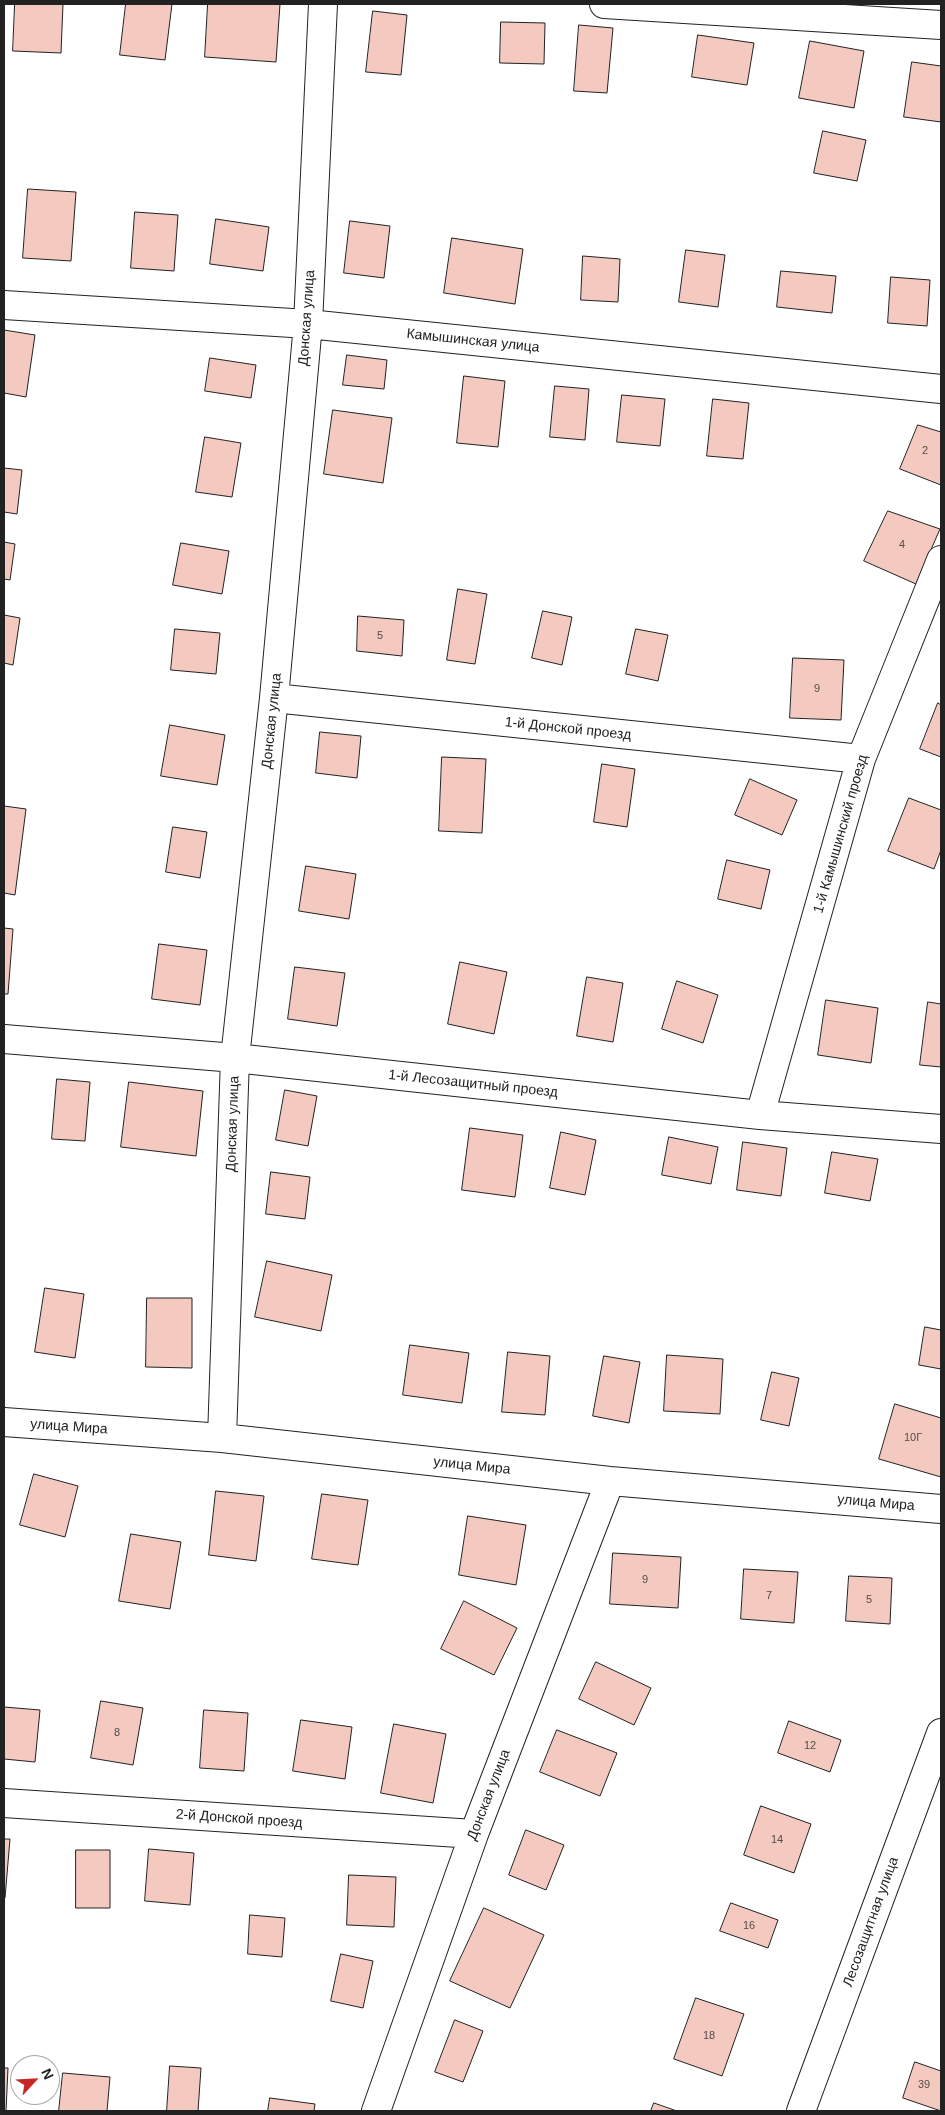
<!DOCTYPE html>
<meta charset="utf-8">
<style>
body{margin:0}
#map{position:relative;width:945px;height:2115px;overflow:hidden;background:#fff;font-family:Arial,sans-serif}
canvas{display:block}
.frame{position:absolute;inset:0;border:5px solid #222;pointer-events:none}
.north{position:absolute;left:10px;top:2055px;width:50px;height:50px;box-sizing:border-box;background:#fff;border:1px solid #a7a7a7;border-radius:50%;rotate:65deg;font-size:14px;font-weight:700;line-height:20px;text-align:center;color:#222}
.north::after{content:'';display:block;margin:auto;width:18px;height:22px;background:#c62828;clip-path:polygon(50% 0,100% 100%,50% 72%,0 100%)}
</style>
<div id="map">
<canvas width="945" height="2115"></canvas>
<div class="frame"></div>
<div class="north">N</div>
</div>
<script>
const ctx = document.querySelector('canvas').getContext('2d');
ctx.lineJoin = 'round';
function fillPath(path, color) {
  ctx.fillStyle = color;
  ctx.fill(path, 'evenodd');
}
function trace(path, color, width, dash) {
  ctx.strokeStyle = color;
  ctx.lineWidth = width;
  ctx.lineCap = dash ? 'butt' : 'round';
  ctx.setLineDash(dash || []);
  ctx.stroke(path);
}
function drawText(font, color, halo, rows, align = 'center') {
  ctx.font = font + ' Arial,sans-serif';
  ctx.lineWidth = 4;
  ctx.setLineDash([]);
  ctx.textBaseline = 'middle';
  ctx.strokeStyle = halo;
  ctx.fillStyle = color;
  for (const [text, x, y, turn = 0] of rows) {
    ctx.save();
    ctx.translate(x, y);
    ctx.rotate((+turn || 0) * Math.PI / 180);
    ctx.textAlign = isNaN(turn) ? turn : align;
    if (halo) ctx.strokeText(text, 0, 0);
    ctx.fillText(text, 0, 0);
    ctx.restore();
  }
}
const building = new Path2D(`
 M 15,4 L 63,4 L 61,53 L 13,51 Z
 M 126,4 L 172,4 L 165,60 L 120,55 Z
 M 208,4 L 280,4 L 276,62 L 205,57 Z
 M 373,11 L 407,15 L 401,75 L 366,72 Z
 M 501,22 L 545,23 L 544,64 L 500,63 Z
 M 579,25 L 613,28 L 607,93 L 574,91 Z
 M 698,35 L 754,43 L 747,85 L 692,77 Z
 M 810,41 L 864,51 L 854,108 L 799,98 Z
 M 912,62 L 941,66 L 941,122 L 904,117 Z
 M 823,131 L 866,140 L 857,181 L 814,173 Z
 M 28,189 L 76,192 L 71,261 L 23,258 Z
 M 135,212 L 178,215 L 174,271 L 131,268 Z
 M 216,219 L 269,227 L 263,271 L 210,264 Z
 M 350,221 L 390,226 L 384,278 L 344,273 Z
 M 452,238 L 523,249 L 515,304 L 444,293 Z
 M 686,250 L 725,255 L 718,307 L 679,302 Z
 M 583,256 L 620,259 L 618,302 L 581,300 Z
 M 781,271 L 836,276 L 832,313 L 777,307 Z
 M 891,277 L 930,280 L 927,326 L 888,323 Z
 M 4,330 L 35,335 L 26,397 L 4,393 Z
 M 347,355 L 387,360 L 384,389 L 343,385 Z
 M 210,358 L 256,365 L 251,398 L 205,391 Z
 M 464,376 L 505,381 L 498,447 L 457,443 Z
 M 555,386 L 589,389 L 585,440 L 550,437 Z
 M 622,395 L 665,399 L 660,446 L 617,442 Z
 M 713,399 L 749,403 L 743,459 L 707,456 Z
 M 333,410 L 392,418 L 383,483 L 324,474 Z
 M 918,425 L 941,432 L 941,485 L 900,469 Z
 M 205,437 L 241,443 L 232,497 L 196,492 Z
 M 4,468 L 22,470 L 17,514 L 4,512 Z
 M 888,511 L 940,529 L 916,584 L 864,561 Z
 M 4,542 L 15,544 L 10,580 L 4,579 Z
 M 181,543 L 229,551 L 222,594 L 173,585 Z
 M 458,589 L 487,594 L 475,664 L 447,660 Z
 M 543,611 L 572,617 L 562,665 L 532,658 Z
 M 4,615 L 20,618 L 13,665 L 4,663 Z
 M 358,616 L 404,620 L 402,656 L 357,651 Z
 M 175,629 L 220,633 L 216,674 L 171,670 Z
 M 636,629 L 668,635 L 658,681 L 626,674 Z
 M 793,658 L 844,660 L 841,720 L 790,718 Z
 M 938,703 L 941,705 L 941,757 L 920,749 Z
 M 170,725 L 225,735 L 217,785 L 161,776 Z
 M 320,732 L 361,736 L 357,778 L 316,773 Z
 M 442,757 L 486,759 L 482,833 L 439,831 Z
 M 602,764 L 635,769 L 627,827 L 594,822 Z
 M 750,779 L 797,800 L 782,835 L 735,815 Z
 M 909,798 L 941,810 L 941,850 L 934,869 L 888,851 Z
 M 4,806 L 26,809 L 15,895 L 4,893 Z
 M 173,827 L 207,832 L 200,878 L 166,872 Z
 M 727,860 L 770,870 L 761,909 L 718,899 Z
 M 306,866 L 356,874 L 349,919 L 299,911 Z
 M 4,928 L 13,929 L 8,994 L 4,994 Z
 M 159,944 L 207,950 L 200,1005 L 152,999 Z
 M 460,962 L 507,972 L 494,1034 L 448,1024 Z
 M 295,967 L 345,973 L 337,1026 L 288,1019 Z
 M 587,977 L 623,983 L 613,1042 L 577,1036 Z
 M 677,981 L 718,995 L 703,1043 L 662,1029 Z
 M 826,1000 L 878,1008 L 871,1063 L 818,1055 Z
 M 928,1002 L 941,1004 L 941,1067 L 920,1065 Z
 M 57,1079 L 90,1082 L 85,1141 L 52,1139 Z
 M 129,1082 L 203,1091 L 196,1156 L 121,1147 Z
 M 285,1090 L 317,1096 L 308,1146 L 276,1140 Z
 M 470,1128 L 523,1135 L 515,1197 L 462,1190 Z
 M 561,1132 L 596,1140 L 585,1195 L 550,1188 Z
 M 669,1137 L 718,1147 L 711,1184 L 662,1175 Z
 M 743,1142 L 787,1148 L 781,1196 L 737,1190 Z
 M 832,1152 L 878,1159 L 870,1201 L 825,1193 Z
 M 271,1172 L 310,1177 L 305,1219 L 266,1214 Z
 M 267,1261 L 332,1275 L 321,1331 L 255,1317 Z
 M 45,1288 L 84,1294 L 75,1358 L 35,1352 Z
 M 147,1298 L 192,1298 L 192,1368 L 146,1367 Z
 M 925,1327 L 941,1330 L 941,1369 L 919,1365 Z
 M 410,1345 L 469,1353 L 462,1403 L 403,1395 Z
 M 508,1352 L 550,1356 L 545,1415 L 502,1412 Z
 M 667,1355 L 723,1359 L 720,1414 L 664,1411 Z
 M 604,1356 L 640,1362 L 629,1423 L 593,1416 Z
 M 772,1372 L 799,1378 L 789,1426 L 761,1420 Z
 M 895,1404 L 941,1418 L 941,1477 L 879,1459 Z
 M 34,1474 L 78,1486 L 65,1537 L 20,1525 Z
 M 216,1491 L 264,1496 L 256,1561 L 209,1555 Z
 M 322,1494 L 368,1500 L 358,1565 L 312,1559 Z
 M 468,1516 L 526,1525 L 516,1585 L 459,1575 Z
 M 131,1534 L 181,1542 L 170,1609 L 119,1601 Z
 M 613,1553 L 681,1557 L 678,1608 L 610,1604 Z
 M 744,1569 L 798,1572 L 794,1623 L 741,1619 Z
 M 849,1576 L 892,1578 L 890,1624 L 846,1621 Z
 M 464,1601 L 517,1628 L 494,1675 L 441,1649 Z
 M 596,1662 L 651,1688 L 634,1725 L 579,1699 Z
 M 101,1701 L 143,1708 L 133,1765 L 91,1758 Z
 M 4,1707 L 40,1710 L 35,1762 L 4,1759 Z
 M 204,1710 L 248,1713 L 244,1771 L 200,1768 Z
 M 301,1720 L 352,1727 L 345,1779 L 293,1771 Z
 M 789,1721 L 841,1740 L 830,1772 L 778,1753 Z
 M 394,1724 L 446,1734 L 433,1803 L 381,1793 Z
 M 557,1730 L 617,1753 L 600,1796 L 540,1772 Z
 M 761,1806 L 811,1824 L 794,1873 L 744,1855 Z
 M 526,1830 L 564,1845 L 546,1890 L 509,1875 Z
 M 4,1839 L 10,1839 L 5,1898 L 4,1898 Z
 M 149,1849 L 194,1853 L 190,1905 L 145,1901 Z
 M 76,1850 L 110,1850 L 110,1908 L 76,1908 Z
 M 349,1875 L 396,1877 L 394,1927 L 347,1925 Z
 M 731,1903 L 778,1920 L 768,1948 L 720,1931 Z
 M 484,1908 L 544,1935 L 510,2008 L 450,1981 Z
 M 250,1915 L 285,1918 L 282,1957 L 248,1954 Z
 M 341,1954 L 373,1961 L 363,2008 L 331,2001 Z
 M 696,1998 L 744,2014 L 722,2076 L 674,2059 Z
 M 455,2020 L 483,2031 L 463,2082 L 435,2072 Z
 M 915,2062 L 941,2071 L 941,2111 L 903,2098 Z
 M 170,2066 L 201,2068 L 198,2111 L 167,2111 Z
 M 4,2068 L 8,2068 L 6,2111 L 4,2111 Z
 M 63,2073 L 110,2077 L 107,2111 L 59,2111 Z
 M 270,2098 L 315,2104 L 314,2111 L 268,2111 Z
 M 654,2103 L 677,2111 L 651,2111 Z`);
fillPath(building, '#f3c9c0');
trace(building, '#222', 1);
const minor = new Path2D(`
 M 604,4 L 941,25
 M 4,305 L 308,324 L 941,389
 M 274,698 L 861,759
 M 4,1039 L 235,1058 L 760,1115 L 941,1129
 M 760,1115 L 861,759 L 941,560
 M 4,1422 L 222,1438 L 610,1481 L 941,1509
 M 222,1438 L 235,1058 L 274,698 L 308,324 L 323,4
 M 4,1803 L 474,1834
 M 376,2111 L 474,1834 L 610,1481`);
const tertiary = new Path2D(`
 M 801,2111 L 941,1733`);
trace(minor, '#222', 30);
trace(tertiary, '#222', 30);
trace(minor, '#fff', 28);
trace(tertiary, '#fff', 28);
drawText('11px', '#564c4a', null, [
 ["2",925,451],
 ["4",902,545],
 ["5",380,636],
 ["9",817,689],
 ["10Г",913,1438],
 ["9",645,1580],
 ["7",769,1596],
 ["5",869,1600],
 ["8",117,1733],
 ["12",810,1746],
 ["14",777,1840],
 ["16",749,1926],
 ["18",709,2036],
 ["39",924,2085]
]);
drawText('14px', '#222', '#fff', [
 ["Донская улица",307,318,-86],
 ["Камышинская улица",473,341,6],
 ["Донская улица",272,721,-84],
 ["1-й Донской проезд",568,729,6],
 ["1-й Камышинский проезд",841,834,-74],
 ["1-й Лесозащитный проезд",473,1084,6],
 ["Донская улица",233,1124,-88],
 ["улица Мира",69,1427,4],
 ["улица Мира",472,1466,6],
 ["улица Мира",876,1503,5],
 ["Донская улица",489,1795,-69],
 ["2-й Донской проезд",239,1819,4],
 ["Лесозащитная улица",871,1922,-70]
]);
</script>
